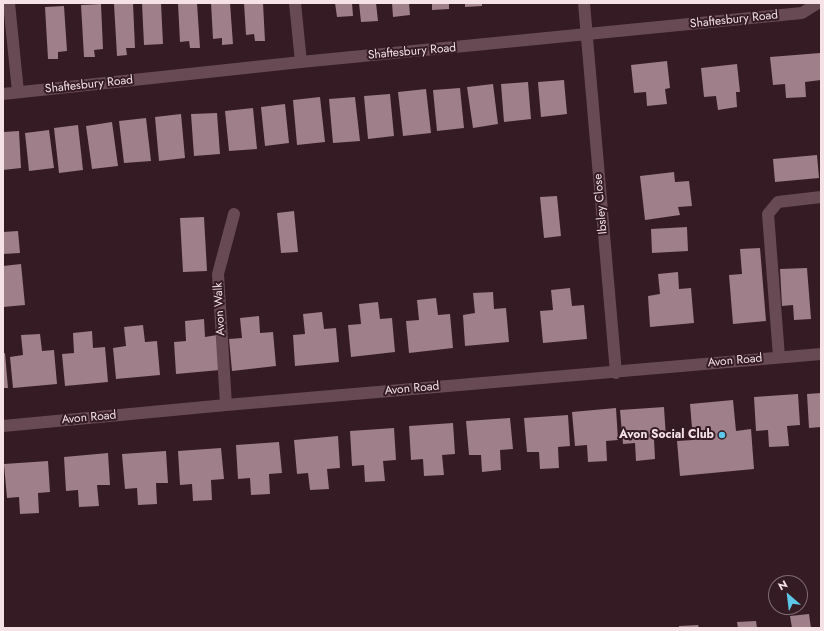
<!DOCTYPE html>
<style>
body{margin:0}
#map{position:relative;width:824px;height:631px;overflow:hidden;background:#341b24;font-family:Jost,sans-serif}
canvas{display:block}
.frame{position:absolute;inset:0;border:4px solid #f4e2e7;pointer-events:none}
.north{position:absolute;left:768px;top:575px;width:40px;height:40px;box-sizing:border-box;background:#341b24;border:1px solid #816b72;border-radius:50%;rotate:332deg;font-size:11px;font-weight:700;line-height:16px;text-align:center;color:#f4e2e7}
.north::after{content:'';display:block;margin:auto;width:14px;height:18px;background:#5cc7e8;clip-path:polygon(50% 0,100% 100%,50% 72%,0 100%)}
</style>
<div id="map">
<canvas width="824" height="631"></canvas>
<div class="frame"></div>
<div class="north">N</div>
</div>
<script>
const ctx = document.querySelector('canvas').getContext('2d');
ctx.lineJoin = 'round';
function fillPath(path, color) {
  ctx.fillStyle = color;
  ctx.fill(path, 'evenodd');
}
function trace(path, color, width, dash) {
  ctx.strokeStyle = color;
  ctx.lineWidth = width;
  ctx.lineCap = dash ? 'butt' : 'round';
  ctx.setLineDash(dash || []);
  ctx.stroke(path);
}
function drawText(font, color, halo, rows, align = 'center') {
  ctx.font = font + ' Jost,sans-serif';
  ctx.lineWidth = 4;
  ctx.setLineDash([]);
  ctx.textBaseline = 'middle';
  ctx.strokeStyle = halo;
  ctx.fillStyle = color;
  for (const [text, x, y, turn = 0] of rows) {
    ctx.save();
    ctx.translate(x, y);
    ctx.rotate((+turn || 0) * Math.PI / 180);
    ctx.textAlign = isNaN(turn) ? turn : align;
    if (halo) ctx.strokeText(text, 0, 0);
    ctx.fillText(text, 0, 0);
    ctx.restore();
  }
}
fillPath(new Path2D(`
 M 125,3 L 133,3 L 135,48 L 126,48 L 127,55 L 117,56 L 114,4 Z
 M 142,3 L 161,3 L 163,44 L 144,45 Z
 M 178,3 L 197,3 L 200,48 L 190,48 L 189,41 L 180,42 Z
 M 211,3 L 230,3 L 233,44 L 222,45 L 222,38 L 213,39 Z
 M 244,3 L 263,3 L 265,41 L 255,41 L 254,34 L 246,35 Z
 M 335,3 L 352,3 L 353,16 L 337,17 Z
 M 359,3 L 376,3 L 378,21 L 361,22 Z
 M 392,3 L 409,3 L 410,15 L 393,17 Z
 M 432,3 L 449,3 L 449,9 L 432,10 Z
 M 465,3 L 482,3 L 482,6 L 465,7 Z
 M 101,4 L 103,49 L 94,50 L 95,57 L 84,57 L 81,5 Z
 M 64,6 L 67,51 L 58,52 L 58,59 L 48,59 L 45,7 Z
 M 820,53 L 821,80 L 805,82 L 806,97 L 786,98 L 785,84 L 773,85 L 770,57 Z
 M 667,61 L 670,88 L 665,89 L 667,104 L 647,106 L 646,92 L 634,93 L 631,65 Z
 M 737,64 L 740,92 L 736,92 L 737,107 L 718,110 L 716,96 L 704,97 L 701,68 Z
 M 564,80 L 567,114 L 541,117 L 538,82 Z
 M 528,82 L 531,119 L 504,122 L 501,84 Z
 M 493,84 L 498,124 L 473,128 L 467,87 Z
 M 460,88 L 464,128 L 437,131 L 433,90 Z
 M 426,89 L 431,133 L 403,136 L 398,92 Z
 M 390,94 L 394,136 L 368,139 L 364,96 Z
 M 320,97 L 325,142 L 297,145 L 293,100 Z
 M 355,97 L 360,141 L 333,143 L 329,99 Z
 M 285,104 L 289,143 L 265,146 L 261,107 Z
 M 253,108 L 257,149 L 229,151 L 225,111 Z
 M 217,113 L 220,154 L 194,156 L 191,114 Z
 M 181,114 L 185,158 L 159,161 L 155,117 Z
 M 146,118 L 151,161 L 124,163 L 119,121 Z
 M 112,122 L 118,166 L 92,169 L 86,126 Z
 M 78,125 L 83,170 L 59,173 L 54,128 Z
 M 49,130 L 54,168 L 29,171 L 25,133 Z
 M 19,131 L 21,168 L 3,170 L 3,132 Z
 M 817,155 L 819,178 L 775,182 L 773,159 Z
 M 674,172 L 675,182 L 689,181 L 692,206 L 678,207 L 680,215 L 645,220 L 640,176 Z
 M 557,196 L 561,236 L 544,238 L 540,197 Z
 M 294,211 L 298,252 L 281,253 L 277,213 Z
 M 204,217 L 207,271 L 183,272 L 180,218 Z
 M 687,227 L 688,251 L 652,253 L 651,229 Z
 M 18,231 L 20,253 L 3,254 L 3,232 Z
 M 760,248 L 766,321 L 733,324 L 729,275 L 742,274 L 740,249 Z
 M 21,264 L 25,305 L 3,307 L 3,266 Z
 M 807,268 L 811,319 L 794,320 L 793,305 L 782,306 L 780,269 Z
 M 678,272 L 679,289 L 691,288 L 694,323 L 650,327 L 648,296 L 660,294 L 658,274 Z
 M 570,288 L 572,306 L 584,305 L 587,339 L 543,343 L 540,311 L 553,310 L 551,290 Z
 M 493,292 L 494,309 L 506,308 L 509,342 L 465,346 L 463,315 L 475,313 L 473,293 Z
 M 436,298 L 438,315 L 450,314 L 453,348 L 409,353 L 406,321 L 419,320 L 417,300 Z
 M 378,302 L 380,319 L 392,318 L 395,352 L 351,357 L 348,325 L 361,324 L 359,304 Z
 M 322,312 L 324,329 L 336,328 L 339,362 L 295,366 L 293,335 L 305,334 L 303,314 Z
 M 259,316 L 260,333 L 273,332 L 276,366 L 232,371 L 229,339 L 242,338 L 240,318 Z
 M 204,319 L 205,337 L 217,335 L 220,370 L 176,374 L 174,342 L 186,341 L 185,321 Z
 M 143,325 L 145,342 L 157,341 L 160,375 L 116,379 L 113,348 L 126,346 L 124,327 Z
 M 92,331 L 93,348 L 105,347 L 108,382 L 65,386 L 62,354 L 74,353 L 73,333 Z
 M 40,334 L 42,351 L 54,350 L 57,384 L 13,388 L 10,357 L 23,355 L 21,335 Z
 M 5,353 L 8,388 L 3,388 L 3,354 Z
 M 821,393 L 821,427 L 809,428 L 807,394 Z
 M 798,394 L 800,425 L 787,426 L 789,446 L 769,447 L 768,430 L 756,431 L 754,397 Z
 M 733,400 L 736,431 L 751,429 L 754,469 L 680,476 L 677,441 L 693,440 L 690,404 Z
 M 664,407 L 666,438 L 654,439 L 655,459 L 636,461 L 635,443 L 623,444 L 620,410 Z
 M 616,408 L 618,440 L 606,441 L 607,461 L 588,462 L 587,445 L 575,446 L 572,412 Z
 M 568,415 L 570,446 L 558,447 L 559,468 L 540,469 L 539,452 L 527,452 L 524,418 Z
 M 510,418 L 513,449 L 500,450 L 501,470 L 482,472 L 481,455 L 469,455 L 466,421 Z
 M 453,423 L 455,454 L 442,455 L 444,475 L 424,476 L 423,459 L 411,460 L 409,426 Z
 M 394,428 L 396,460 L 383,461 L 385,481 L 365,482 L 364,465 L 352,466 L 350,431 Z
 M 338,436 L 340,468 L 327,469 L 329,489 L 310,490 L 308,473 L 297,474 L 294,440 Z
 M 279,442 L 282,473 L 269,474 L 270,494 L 251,495 L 250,478 L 238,479 L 236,445 Z
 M 221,448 L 224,479 L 211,480 L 212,500 L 193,501 L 192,484 L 180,485 L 178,451 Z
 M 166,451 L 168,483 L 156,483 L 157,504 L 138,505 L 137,488 L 125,489 L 122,454 Z
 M 108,453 L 110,485 L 97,485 L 99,506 L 79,507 L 78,490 L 66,491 L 64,457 Z
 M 48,461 L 50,492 L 38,493 L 39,513 L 20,514 L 19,497 L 7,498 L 4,464 Z
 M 809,614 L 811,628 L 792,628 L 790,616 Z
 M 756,621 L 757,628 L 738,628 L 737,622 Z
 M 698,625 L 699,628 L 679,628 L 679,626 Z`), '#9f7f89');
trace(new Path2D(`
 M 779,357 L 768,214 L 778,202 L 821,197`), '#674a53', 12);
trace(new Path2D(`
 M 9,3 L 18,92
 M 295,3 L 301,62
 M 584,3 L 616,373
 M 3,94 L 301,62 L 802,13 L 818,3
 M 226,405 L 218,274 L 234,214
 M 3,426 L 226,405 L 821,354`), '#674a53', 12);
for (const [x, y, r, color] of [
 [722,435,4,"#5cc7e8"]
]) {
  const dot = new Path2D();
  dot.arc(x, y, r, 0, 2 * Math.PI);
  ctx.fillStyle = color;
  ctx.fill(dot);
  trace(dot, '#341b24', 1.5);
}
drawText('12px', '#f4e2e7', '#341b24', [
 ["Shaftesbury Road",734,20,-6],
 ["Shaftesbury Road",412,52,-5],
 ["Shaftesbury Road",89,85,-6],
 ["Ibsley Close",601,204,-95],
 ["Avon Walk",220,309,-93],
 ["Avon Road",735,361,-5],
 ["Avon Road",412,389,-5],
 ["Avon Road",89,418,-5]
]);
drawText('bold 12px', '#f4e2e7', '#341b24', [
 ["Avon Social Club",714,435]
], 'right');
</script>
